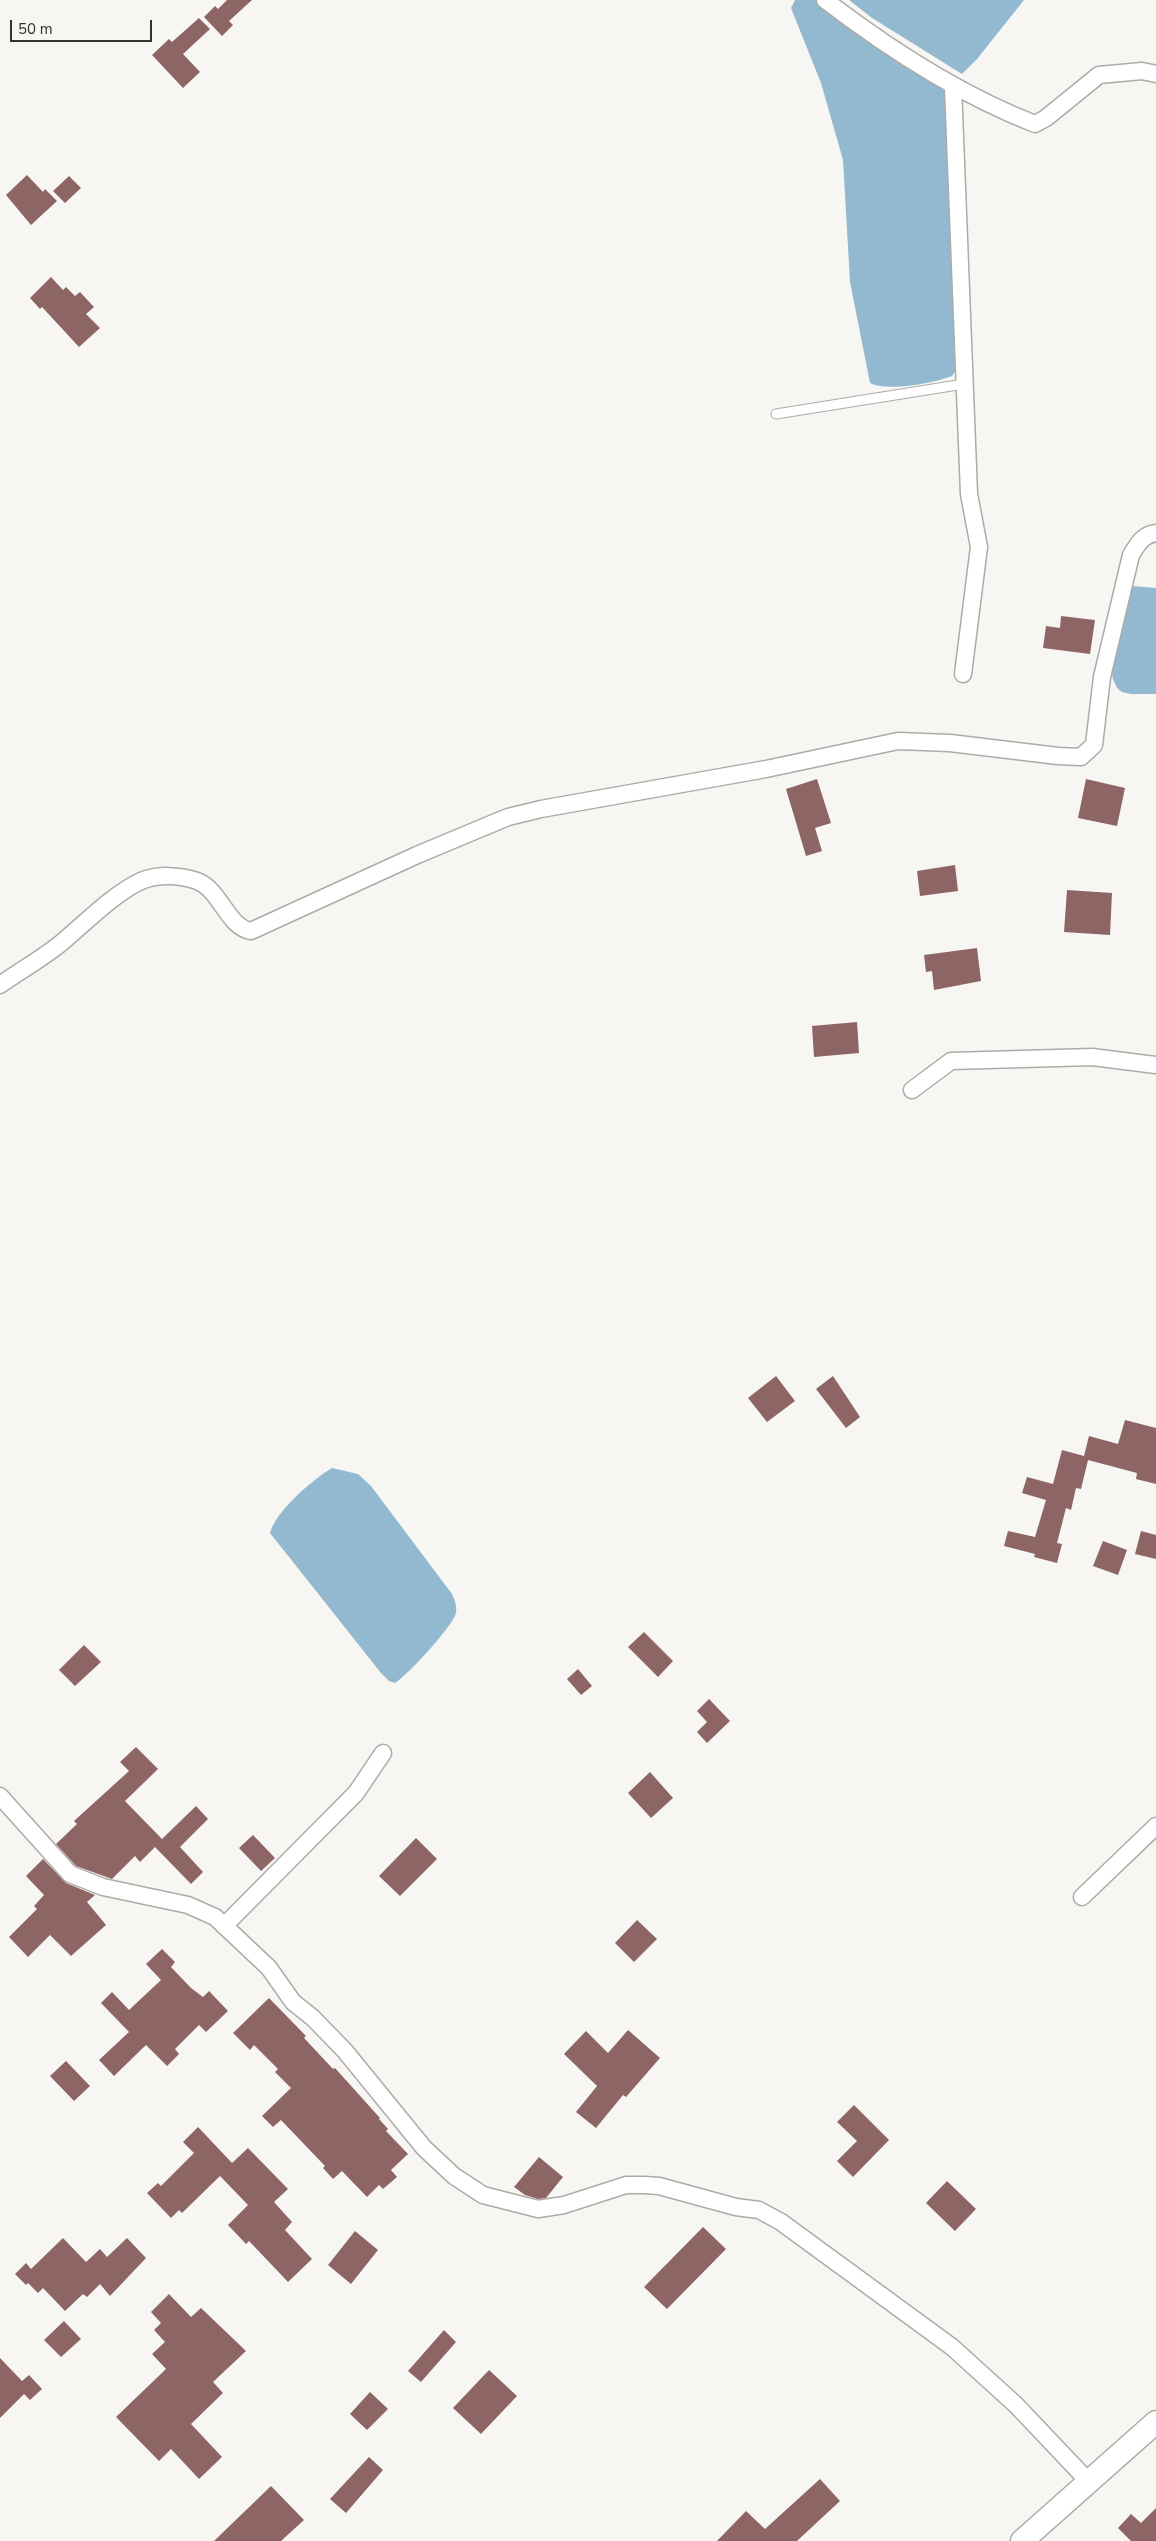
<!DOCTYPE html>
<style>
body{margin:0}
#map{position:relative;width:1156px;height:2541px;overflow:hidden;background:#f7f6f3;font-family:"Nunito Sans",sans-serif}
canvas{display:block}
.scale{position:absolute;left:10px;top:20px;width:142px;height:22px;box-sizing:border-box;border:2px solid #333231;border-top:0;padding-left:6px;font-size:15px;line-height:18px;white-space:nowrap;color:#333231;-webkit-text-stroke:4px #f7f6f3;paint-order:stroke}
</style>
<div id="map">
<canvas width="1156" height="2541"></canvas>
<div class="scale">50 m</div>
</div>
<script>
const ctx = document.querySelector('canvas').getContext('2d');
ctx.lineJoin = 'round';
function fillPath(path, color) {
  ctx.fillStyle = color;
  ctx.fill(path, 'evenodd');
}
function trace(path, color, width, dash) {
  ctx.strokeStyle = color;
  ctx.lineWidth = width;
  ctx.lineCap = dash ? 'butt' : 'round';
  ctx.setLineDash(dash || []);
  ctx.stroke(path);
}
fillPath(new Path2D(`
 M 795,0 L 816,0 L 939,83 L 947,95 L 956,370 L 952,376 C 934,383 888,392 870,383 L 850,282 L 843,160 L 821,83 L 791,8 Z
 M 849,0 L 1024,0 L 977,59 L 962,74 L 872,18 Z
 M 1132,586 L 1156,588 L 1156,694 L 1131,694 L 1122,692 C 1117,689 1115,684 1113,679 C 1110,667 1126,599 1132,586 Z
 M 332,1468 L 358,1474 L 371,1486 L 452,1594 C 455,1601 457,1605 456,1613 C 453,1626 407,1676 395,1683 L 389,1681 L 381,1673 L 270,1533 C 276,1511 312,1480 332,1468 Z`), '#92b9cf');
fillPath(new Path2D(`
 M 227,0 L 252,0 L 229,21 L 233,25 L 222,36 L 204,17 L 215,6 L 218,9 Z
 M 199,18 L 210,29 L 183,54 L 200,72 L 183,88 L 152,55 L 169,39 L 172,42 Z
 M 27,175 L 43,192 L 45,189 L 57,201 L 31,225 L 6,195 Z
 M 69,176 L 81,188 L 65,203 L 53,191 Z
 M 51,277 L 63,290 L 66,287 L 75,296 L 80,292 L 94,307 L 86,314 L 100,328 L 79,347 L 42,307 L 40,309 L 30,298 Z
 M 1061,616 L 1095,620 L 1090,654 L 1043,648 L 1046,626 L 1060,628 Z
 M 817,779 L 831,823 L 815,828 L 822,851 L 806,856 L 786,789 Z
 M 1086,779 L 1125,788 L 1117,826 L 1078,818 Z
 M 955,865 L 958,891 L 920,896 L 917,871 Z
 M 1067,890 L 1112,893 L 1110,935 L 1064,932 Z
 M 977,948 L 981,981 L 934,990 L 932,971 L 926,972 L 924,955 Z
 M 857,1022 L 859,1053 L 814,1057 L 812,1026 Z
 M 776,1376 L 795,1401 L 767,1422 L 748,1398 Z
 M 833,1376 L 860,1417 L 846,1428 L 816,1389 Z
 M 1125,1420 L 1156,1428 L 1156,1484 L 1136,1479 L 1137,1473 L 1088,1460 L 1081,1489 L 1076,1488 L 1071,1510 L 1066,1508 L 1057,1543 L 1062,1544 L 1057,1563 L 1034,1557 L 1035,1554 L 1004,1546 L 1008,1531 L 1035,1537 L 1046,1500 L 1022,1493 L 1027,1477 L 1053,1484 L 1062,1450 L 1084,1456 L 1089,1436 L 1118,1444 Z
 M 1141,1531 L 1156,1535 L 1156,1559 L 1135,1554 Z
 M 1103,1541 L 1127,1550 L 1118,1575 L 1093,1566 Z
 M 644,1632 L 673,1661 L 658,1677 L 628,1647 Z
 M 84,1645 L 101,1662 L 75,1686 L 59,1670 Z
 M 578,1669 L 592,1686 L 581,1695 L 567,1679 Z
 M 709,1699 L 730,1721 L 707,1743 L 697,1732 L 707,1722 L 697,1711 Z
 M 136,1747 L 158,1769 L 125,1801 L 162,1839 L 196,1806 L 208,1819 L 180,1847 L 203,1872 L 191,1884 L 155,1847 L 140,1862 L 135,1856 L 112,1879 L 76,1866 L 56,1844 L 77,1824 L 74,1821 L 129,1771 L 120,1762 Z
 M 650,1772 L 673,1798 L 651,1818 L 628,1793 Z
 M 253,1835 L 275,1858 L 261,1871 L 239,1848 Z
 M 416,1838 L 437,1859 L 400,1896 L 379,1876 Z
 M 43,1859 L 66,1883 L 95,1895 L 87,1902 L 106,1925 L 71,1956 L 50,1935 L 28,1957 L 9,1937 L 37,1909 L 34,1906 L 44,1895 L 26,1876 Z
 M 637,1920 L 657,1939 L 634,1962 L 615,1943 Z
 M 162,1949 L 175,1962 L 171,1967 L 191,1988 L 203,1997 L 209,1991 L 228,2011 L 206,2032 L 199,2025 L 175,2049 L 179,2054 L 167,2066 L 146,2045 L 114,2076 L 99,2060 L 129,2032 L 101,2003 L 112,1992 L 129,2010 L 161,1980 L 146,1964 Z
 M 269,1998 L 306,2036 L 304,2038 L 333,2069 L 335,2068 L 380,2118 L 379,2119 L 388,2129 L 386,2131 L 408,2154 L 391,2170 L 397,2177 L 383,2189 L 379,2185 L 367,2197 L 342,2171 L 333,2179 L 323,2168 L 325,2166 L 281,2120 L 273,2127 L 262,2116 L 291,2088 L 275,2072 L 278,2069 L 254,2045 L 250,2050 L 233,2033 Z
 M 628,2030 L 660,2058 L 626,2097 L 623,2095 L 596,2128 L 576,2112 L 597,2086 L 564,2054 L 586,2031 L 608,2053 Z
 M 66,2061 L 90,2086 L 74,2101 L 50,2076 Z
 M 854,2105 L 889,2140 L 853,2177 L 837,2161 L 857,2141 L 837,2122 Z
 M 198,2127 L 232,2163 L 248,2148 L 288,2189 L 274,2202 L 292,2222 L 285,2230 L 312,2259 L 288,2282 L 249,2241 L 246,2244 L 228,2225 L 248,2205 L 220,2176 L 182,2213 L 179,2210 L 171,2218 L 147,2193 L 158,2183 L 161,2186 L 194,2153 L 183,2142 Z
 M 539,2157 L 563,2177 L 546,2198 L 538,2199 L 525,2195 L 514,2187 Z
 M 947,2181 L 976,2209 L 955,2231 L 926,2203 Z
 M 703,2227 L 726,2249 L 667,2309 L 644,2287 Z
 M 355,2231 L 378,2250 L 351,2284 L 328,2265 Z
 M 63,2238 L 86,2262 L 100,2249 L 107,2257 L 127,2238 L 146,2258 L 110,2296 L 100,2284 L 87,2297 L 83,2294 L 65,2311 L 43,2288 L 38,2293 L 28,2283 L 26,2285 L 15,2274 L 26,2263 L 31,2269 Z
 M 169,2294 L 191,2317 L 201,2308 L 246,2351 L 213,2382 L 223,2393 L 191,2424 L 222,2457 L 199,2479 L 171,2449 L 159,2461 L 116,2417 L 166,2369 L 152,2354 L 165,2342 L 154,2330 L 161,2323 L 151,2312 Z
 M 64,2321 L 81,2339 L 61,2357 L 44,2340 Z
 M 444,2330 L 456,2342 L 421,2382 L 408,2371 Z
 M 0,2358 L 22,2381 L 29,2375 L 42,2389 L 30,2400 L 24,2394 L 0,2418 Z
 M 489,2370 L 517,2396 L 481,2434 L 453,2408 Z
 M 370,2392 L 388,2409 L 367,2430 L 350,2414 Z
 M 369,2457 L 383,2470 L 346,2513 L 330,2499 Z
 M 820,2479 L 840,2501 L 797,2541 L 717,2541 L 746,2511 L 765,2529 Z
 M 271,2486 L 304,2520 L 281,2541 L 214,2541 Z
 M 1156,2508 L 1156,2541 L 1131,2541 L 1118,2528 L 1131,2514 L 1141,2523 Z`), '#8d6564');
const service = new Path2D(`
 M 776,414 L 964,384`);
const minor = new Path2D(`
 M 825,0 C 889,49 960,95 1035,124 L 1046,118 L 1099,75 L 1142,71 L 1156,74
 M 953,86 L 969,494 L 979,547 L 963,674
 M 0,985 C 20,971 41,959 60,944 C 84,924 113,894 141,881 C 158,874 180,875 197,881 C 220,889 228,928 251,931 L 417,855 L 508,817 L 541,809 L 766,769 L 898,741 L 950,743 L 1058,756 L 1081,757 L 1094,745 L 1102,677 L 1131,555 C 1138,544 1142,535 1156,533
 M 912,1090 L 951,1061 L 1092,1057 L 1156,1065
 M 0,1796 L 70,1874 L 103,1887 L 188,1905 L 215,1917 L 269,1968 L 293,2002 L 313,2018 L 345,2051 L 424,2148 L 454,2176 L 483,2195 L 538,2209 L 564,2205 L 626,2185 L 644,2185 L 659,2186 L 736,2207 L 759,2210 L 781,2222 L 952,2347 L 1016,2405 L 1089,2482
 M 1082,1897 L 1156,1826
 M 224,1926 L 356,1793 L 383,1753`);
const secondary = new Path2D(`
 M 1022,2541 L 1156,2422`);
trace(service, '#acaba8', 11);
trace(minor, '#acaba8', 19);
trace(secondary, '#acaba8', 25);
trace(service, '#fff', 9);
trace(minor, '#fff', 16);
trace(secondary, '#fff', 22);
</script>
